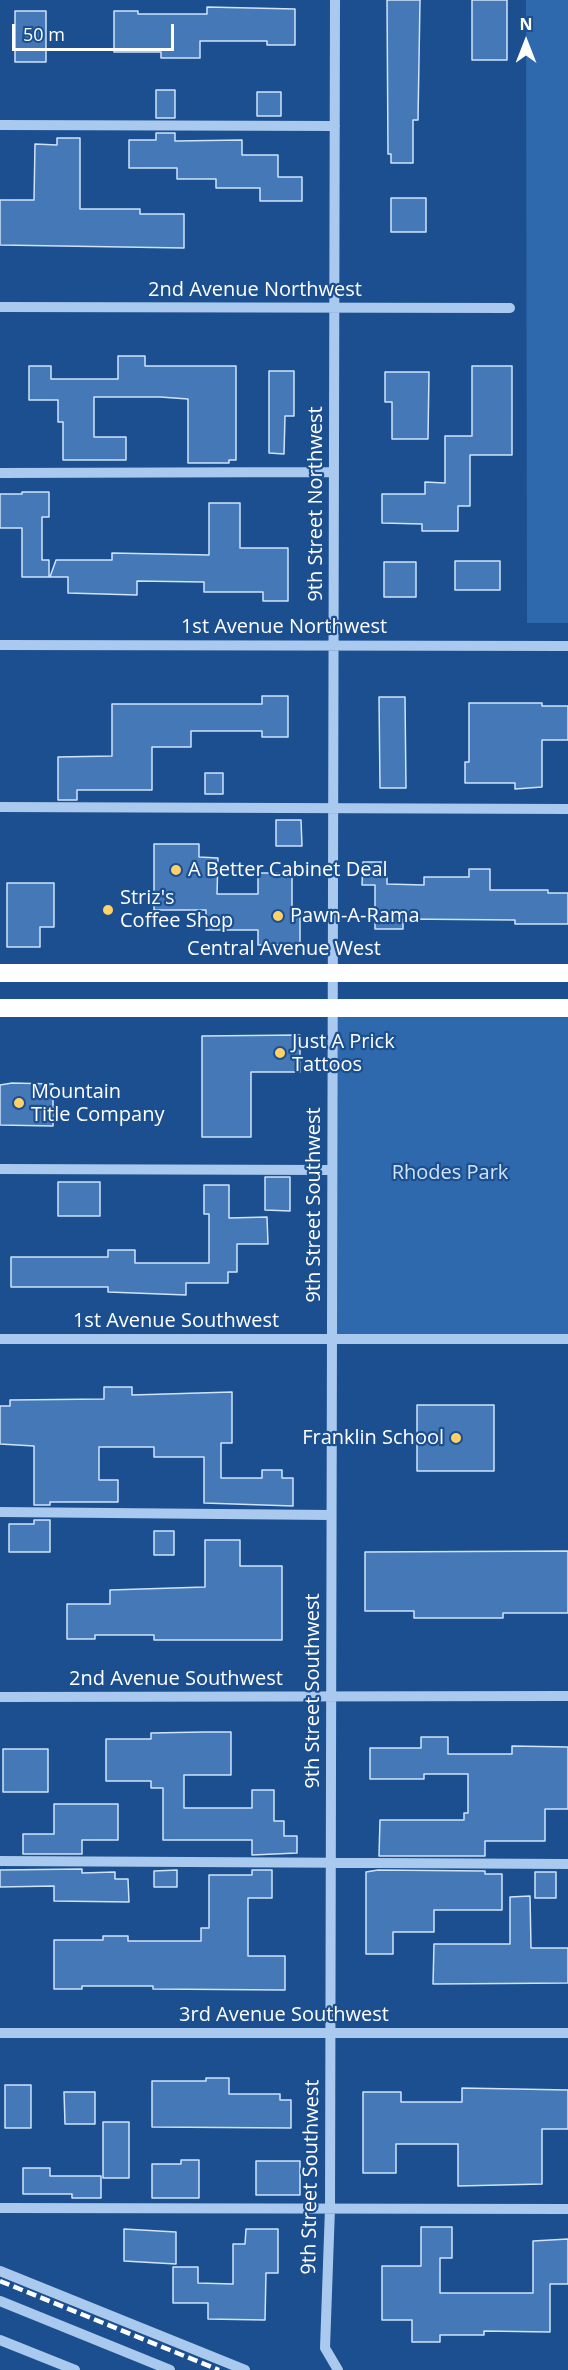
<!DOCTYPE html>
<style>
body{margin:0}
#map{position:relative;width:568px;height:2370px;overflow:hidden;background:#1b4f8f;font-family:"Open Sans",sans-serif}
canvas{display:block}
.north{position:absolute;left:496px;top:12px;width:60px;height:60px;-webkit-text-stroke:4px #1b4f8f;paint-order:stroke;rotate:0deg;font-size:16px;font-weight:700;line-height:24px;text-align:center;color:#fff}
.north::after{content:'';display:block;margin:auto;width:21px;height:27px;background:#fff;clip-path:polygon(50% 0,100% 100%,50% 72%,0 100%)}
.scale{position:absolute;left:12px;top:24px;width:162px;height:27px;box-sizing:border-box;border:3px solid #fff;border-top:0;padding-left:8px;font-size:18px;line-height:21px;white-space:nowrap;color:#fff;-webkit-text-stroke:4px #1b4f8f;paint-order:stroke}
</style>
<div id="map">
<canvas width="568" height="2370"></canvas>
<div class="north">N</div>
<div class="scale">50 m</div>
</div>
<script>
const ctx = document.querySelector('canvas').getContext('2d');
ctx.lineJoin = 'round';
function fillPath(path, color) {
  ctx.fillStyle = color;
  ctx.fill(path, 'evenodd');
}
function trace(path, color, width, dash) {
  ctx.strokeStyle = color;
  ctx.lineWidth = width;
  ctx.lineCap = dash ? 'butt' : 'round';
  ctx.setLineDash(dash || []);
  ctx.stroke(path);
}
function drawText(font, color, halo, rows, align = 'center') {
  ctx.font = font + ' "Open Sans",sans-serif';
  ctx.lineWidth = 4.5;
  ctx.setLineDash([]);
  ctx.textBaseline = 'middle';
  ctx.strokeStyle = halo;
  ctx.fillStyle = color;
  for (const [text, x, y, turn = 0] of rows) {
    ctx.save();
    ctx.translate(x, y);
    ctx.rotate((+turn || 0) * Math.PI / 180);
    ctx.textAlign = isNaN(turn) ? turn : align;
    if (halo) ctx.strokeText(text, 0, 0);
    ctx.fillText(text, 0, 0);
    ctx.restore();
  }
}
fillPath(new Path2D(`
 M 526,0 L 568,0 L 568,623 L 527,623 Z
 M 568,1008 L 568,1339 L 333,1338 L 331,1009 Z`), '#2e69ad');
const building = new Path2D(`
 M 387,0 L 420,0 L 418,120 L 413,120 L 413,163 L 391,163 L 391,154 L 388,154 Z
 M 472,0 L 507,0 L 507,60 L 472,60 Z
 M 207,7 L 295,9 L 295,45 L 267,45 L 267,41 L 200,41 L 200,58 L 161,58 L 161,52 L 114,52 L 114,11 L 138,11 L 138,14 L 207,14 Z
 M 15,11 L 46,11 L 46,62 L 15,62 Z
 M 156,90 L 175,90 L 175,118 L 156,118 Z
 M 257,92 L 281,92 L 281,116 L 257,116 Z
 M 156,133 L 175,133 L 175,141 L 242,140 L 242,155 L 278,155 L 278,177 L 302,177 L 302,201 L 260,201 L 260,188 L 216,188 L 216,179 L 177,179 L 177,168 L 129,168 L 129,140 L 156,140 Z
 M 57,138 L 80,138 L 80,209 L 140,209 L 140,214 L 184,214 L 184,248 L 0,245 L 0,200 L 34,200 L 35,144 L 57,145 Z
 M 391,198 L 426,198 L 426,232 L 391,232 Z
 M 118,356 L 145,356 L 145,366 L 236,366 L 236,460 L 229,460 L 229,463 L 188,463 L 188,399 L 160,397 L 94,397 L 94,437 L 126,437 L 126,460 L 63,460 L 63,422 L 58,422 L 58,400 L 29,400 L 29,366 L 51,366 L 51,379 L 118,379 Z
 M 472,366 L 512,366 L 512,455 L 470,455 L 470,506 L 458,506 L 458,531 L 422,531 L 422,524 L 382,523 L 382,494 L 425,494 L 425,482 L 445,483 L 445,436 L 472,436 Z
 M 269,371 L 294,371 L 294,416 L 285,416 L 284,454 L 269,453 Z
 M 385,372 L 429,372 L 428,439 L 392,439 L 392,402 L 385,402 Z
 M 22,492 L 49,492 L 49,517 L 42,517 L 42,560 L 49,560 L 49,577 L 22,577 L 22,528 L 0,528 L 0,494 L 22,494 Z
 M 209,503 L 240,503 L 240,548 L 288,548 L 288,601 L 263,601 L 263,592 L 204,592 L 204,582 L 137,581 L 137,595 L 68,593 L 68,577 L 50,577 L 56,560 L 112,560 L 112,553 L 209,555 Z
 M 455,561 L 500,561 L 500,590 L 455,590 Z
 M 384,562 L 416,562 L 416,597 L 384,597 Z
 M 262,696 L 288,696 L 288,737 L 262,737 L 262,731 L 191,731 L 191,747 L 152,747 L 152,790 L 77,790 L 77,800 L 58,800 L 58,757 L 112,756 L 112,704 L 262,704 Z
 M 379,697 L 405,697 L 406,788 L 380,788 Z
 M 469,703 L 542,703 L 542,706 L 568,706 L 568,740 L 542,740 L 542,787 L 515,789 L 515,783 L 465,783 L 465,762 L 469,762 Z
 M 205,773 L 223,773 L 223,794 L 205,794 Z
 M 276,820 L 301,820 L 302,846 L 276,846 Z
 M 154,844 L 199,844 L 199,857 L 218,858 L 217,894 L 258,894 L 258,873 L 292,873 L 292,914 L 300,914 L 300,945 L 258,945 L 258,930 L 206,930 L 206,910 L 154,910 Z
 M 363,862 L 387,862 L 387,884 L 424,885 L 424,877 L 469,877 L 469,869 L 490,869 L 490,890 L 548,890 L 548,893 L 568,893 L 568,924 L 515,924 L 515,920 L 403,919 L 403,929 L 375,929 L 375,885 L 362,885 Z
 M 7,883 L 54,883 L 54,927 L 40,927 L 40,947 L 7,947 Z
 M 300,1035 L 300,1072 L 251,1072 L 251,1137 L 202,1137 L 202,1036 Z
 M 12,1083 L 53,1084 L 53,1126 L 0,1125 L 0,1085 Z
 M 265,1177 L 290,1177 L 290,1211 L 265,1210 Z
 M 58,1182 L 100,1182 L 100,1216 L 58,1216 Z
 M 204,1185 L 229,1185 L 229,1218 L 267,1217 L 268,1244 L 237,1244 L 237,1272 L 228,1272 L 228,1283 L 186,1283 L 186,1295 L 108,1292 L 108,1287 L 11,1287 L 11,1257 L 108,1257 L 108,1250 L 135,1250 L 135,1263 L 209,1263 L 209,1214 L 204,1214 Z
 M 104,1387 L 132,1387 L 132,1395 L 232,1392 L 232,1443 L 221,1443 L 221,1478 L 262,1478 L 262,1470 L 282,1470 L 282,1478 L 293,1478 L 293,1506 L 204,1503 L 204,1457 L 154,1457 L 154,1447 L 99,1447 L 99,1480 L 118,1480 L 118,1502 L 50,1502 L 50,1505 L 34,1505 L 34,1446 L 0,1444 L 0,1406 L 10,1406 L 10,1400 L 104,1399 Z
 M 417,1405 L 494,1405 L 494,1471 L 417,1471 Z
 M 34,1520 L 50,1520 L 50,1552 L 9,1552 L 9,1524 L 34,1524 Z
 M 154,1531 L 174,1531 L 174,1555 L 154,1555 Z
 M 205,1540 L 240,1540 L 240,1566 L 282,1566 L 282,1640 L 154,1640 L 154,1635 L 95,1635 L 95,1639 L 67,1639 L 67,1604 L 110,1604 L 110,1590 L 205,1587 Z
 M 568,1551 L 568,1613 L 503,1613 L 503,1618 L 414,1618 L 414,1611 L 365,1611 L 365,1552 Z
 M 204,1732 L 231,1732 L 231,1775 L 184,1775 L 184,1808 L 252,1808 L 252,1790 L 274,1790 L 274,1821 L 284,1821 L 284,1836 L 297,1836 L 297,1853 L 252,1855 L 252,1840 L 163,1840 L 163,1788 L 151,1788 L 151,1781 L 106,1781 L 106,1739 L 151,1739 L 151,1733 Z
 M 421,1737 L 448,1737 L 448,1754 L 512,1754 L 512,1746 L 568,1747 L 568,1809 L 545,1809 L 545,1841 L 485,1841 L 485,1856 L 379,1856 L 380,1820 L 464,1820 L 464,1813 L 468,1813 L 468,1774 L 424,1774 L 424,1779 L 370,1779 L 370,1748 L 421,1748 Z
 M 3,1749 L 48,1749 L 48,1792 L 3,1792 Z
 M 54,1804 L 118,1804 L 118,1840 L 82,1840 L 82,1854 L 23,1854 L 23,1834 L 54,1834 Z
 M 82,1869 L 82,1873 L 115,1872 L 115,1879 L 128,1879 L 129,1902 L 54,1901 L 54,1886 L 0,1887 L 0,1870 Z
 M 177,1870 L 177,1887 L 154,1887 L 154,1871 Z
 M 252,1870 L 272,1870 L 272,1898 L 248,1898 L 248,1956 L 285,1956 L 285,1990 L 153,1989 L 153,1986 L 82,1986 L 82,1989 L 54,1989 L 54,1940 L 103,1940 L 103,1936 L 128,1936 L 128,1941 L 201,1941 L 201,1928 L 209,1928 L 209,1875 L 252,1875 Z
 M 378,1870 L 485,1871 L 485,1874 L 502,1874 L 502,1910 L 434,1910 L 434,1932 L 393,1932 L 393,1954 L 366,1954 L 366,1872 Z
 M 535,1872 L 556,1872 L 556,1898 L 535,1898 Z
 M 530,1896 L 531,1948 L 568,1948 L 568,1983 L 433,1984 L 434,1944 L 510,1944 L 510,1897 Z
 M 206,2078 L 229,2078 L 229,2094 L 280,2094 L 280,2100 L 291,2100 L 291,2128 L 152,2127 L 152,2081 L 206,2081 Z
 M 5,2085 L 31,2085 L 31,2128 L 5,2128 Z
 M 462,2088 L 568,2090 L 568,2129 L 542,2129 L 542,2184 L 458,2186 L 458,2144 L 396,2144 L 396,2173 L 363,2173 L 363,2092 L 401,2092 L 401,2102 L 462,2102 Z
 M 64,2092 L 95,2092 L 95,2124 L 65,2124 Z
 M 103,2122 L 129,2122 L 129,2178 L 103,2178 Z
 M 181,2160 L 199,2160 L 199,2198 L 152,2198 L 152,2164 L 181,2164 Z
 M 256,2161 L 300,2161 L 300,2195 L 256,2195 Z
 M 23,2168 L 50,2168 L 50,2176 L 101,2176 L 101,2198 L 72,2198 L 72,2194 L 23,2194 Z
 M 421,2227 L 452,2227 L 452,2258 L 440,2258 L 440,2293 L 533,2293 L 533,2241 L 568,2239 L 568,2284 L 550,2284 L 550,2332 L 484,2331 L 484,2335 L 440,2335 L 440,2342 L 412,2342 L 412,2320 L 382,2320 L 382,2266 L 421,2266 Z
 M 124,2229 L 176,2232 L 176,2264 L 124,2261 Z
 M 246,2229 L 278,2229 L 278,2273 L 266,2273 L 265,2320 L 208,2319 L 208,2303 L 173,2303 L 173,2267 L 198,2267 L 198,2283 L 233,2284 L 233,2244 L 245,2244 Z`);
fillPath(building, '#4478b7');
trace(building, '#cfe3fa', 1.5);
trace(new Path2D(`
 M 335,0 L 330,2208 L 325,2348 L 338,2370
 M 0,125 L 335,126
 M 0,307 L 510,308
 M 0,473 L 334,472
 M 0,645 L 568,646
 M 0,807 L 568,809
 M 0,1169 L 331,1170
 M 0,1339 L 568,1339
 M 0,1512 L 331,1515
 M 0,1697 L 568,1696
 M 0,1861 L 568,1864
 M 0,2033 L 568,2033
 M 0,2208 L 568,2209
 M 0,2271 L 245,2370
 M 0,2301 L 170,2370
 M 0,2340 L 75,2370`), '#a9c9ee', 10);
trace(new Path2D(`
 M 0,973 L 568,973
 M 0,1008 L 568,1008`), '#fff', 18);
trace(new Path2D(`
 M 0,2281 L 219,2370`), '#fff', 4.5, [10, 4.5]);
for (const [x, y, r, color] of [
 [176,870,6,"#ffd166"],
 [108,910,6,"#ffd166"],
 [278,916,6,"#ffd166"],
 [280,1053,6,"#ffd166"],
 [19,1103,6,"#ffd166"],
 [456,1438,6,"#ffd166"]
]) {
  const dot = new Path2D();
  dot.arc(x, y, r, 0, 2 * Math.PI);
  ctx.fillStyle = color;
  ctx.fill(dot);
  trace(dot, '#1b4f8f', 2);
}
drawText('20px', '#fff', '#1b4f8f', [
 ["2nd Avenue Northwest",255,290],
 ["9th Street Northwest",316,504,-90],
 ["1st Avenue Northwest",284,627],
 ["Central Avenue West",284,949],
 ["9th Street Southwest",314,1205,-90],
 ["1st Avenue Southwest",176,1321],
 ["2nd Avenue Southwest",176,1679],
 ["9th Street Southwest",313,1691,-90],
 ["3rd Avenue Southwest",284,2015],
 ["9th Street Southwest",311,2177,-89]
]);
drawText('20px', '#fff', '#1b4f8f', [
 ["A Better Cabinet Deal",188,870],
 ["Striz's",120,898],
 ["Coffee Shop",120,921],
 ["Pawn-A-Rama",290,916],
 ["Just A Prick",292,1042],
 ["Tattoos",292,1065],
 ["Mountain",31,1092],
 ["Title Company",31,1115],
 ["Franklin School",444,1438,"right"]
], 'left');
drawText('20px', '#cfe3fa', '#1b4f8f', [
 ["Rhodes Park",450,1173]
]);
</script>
